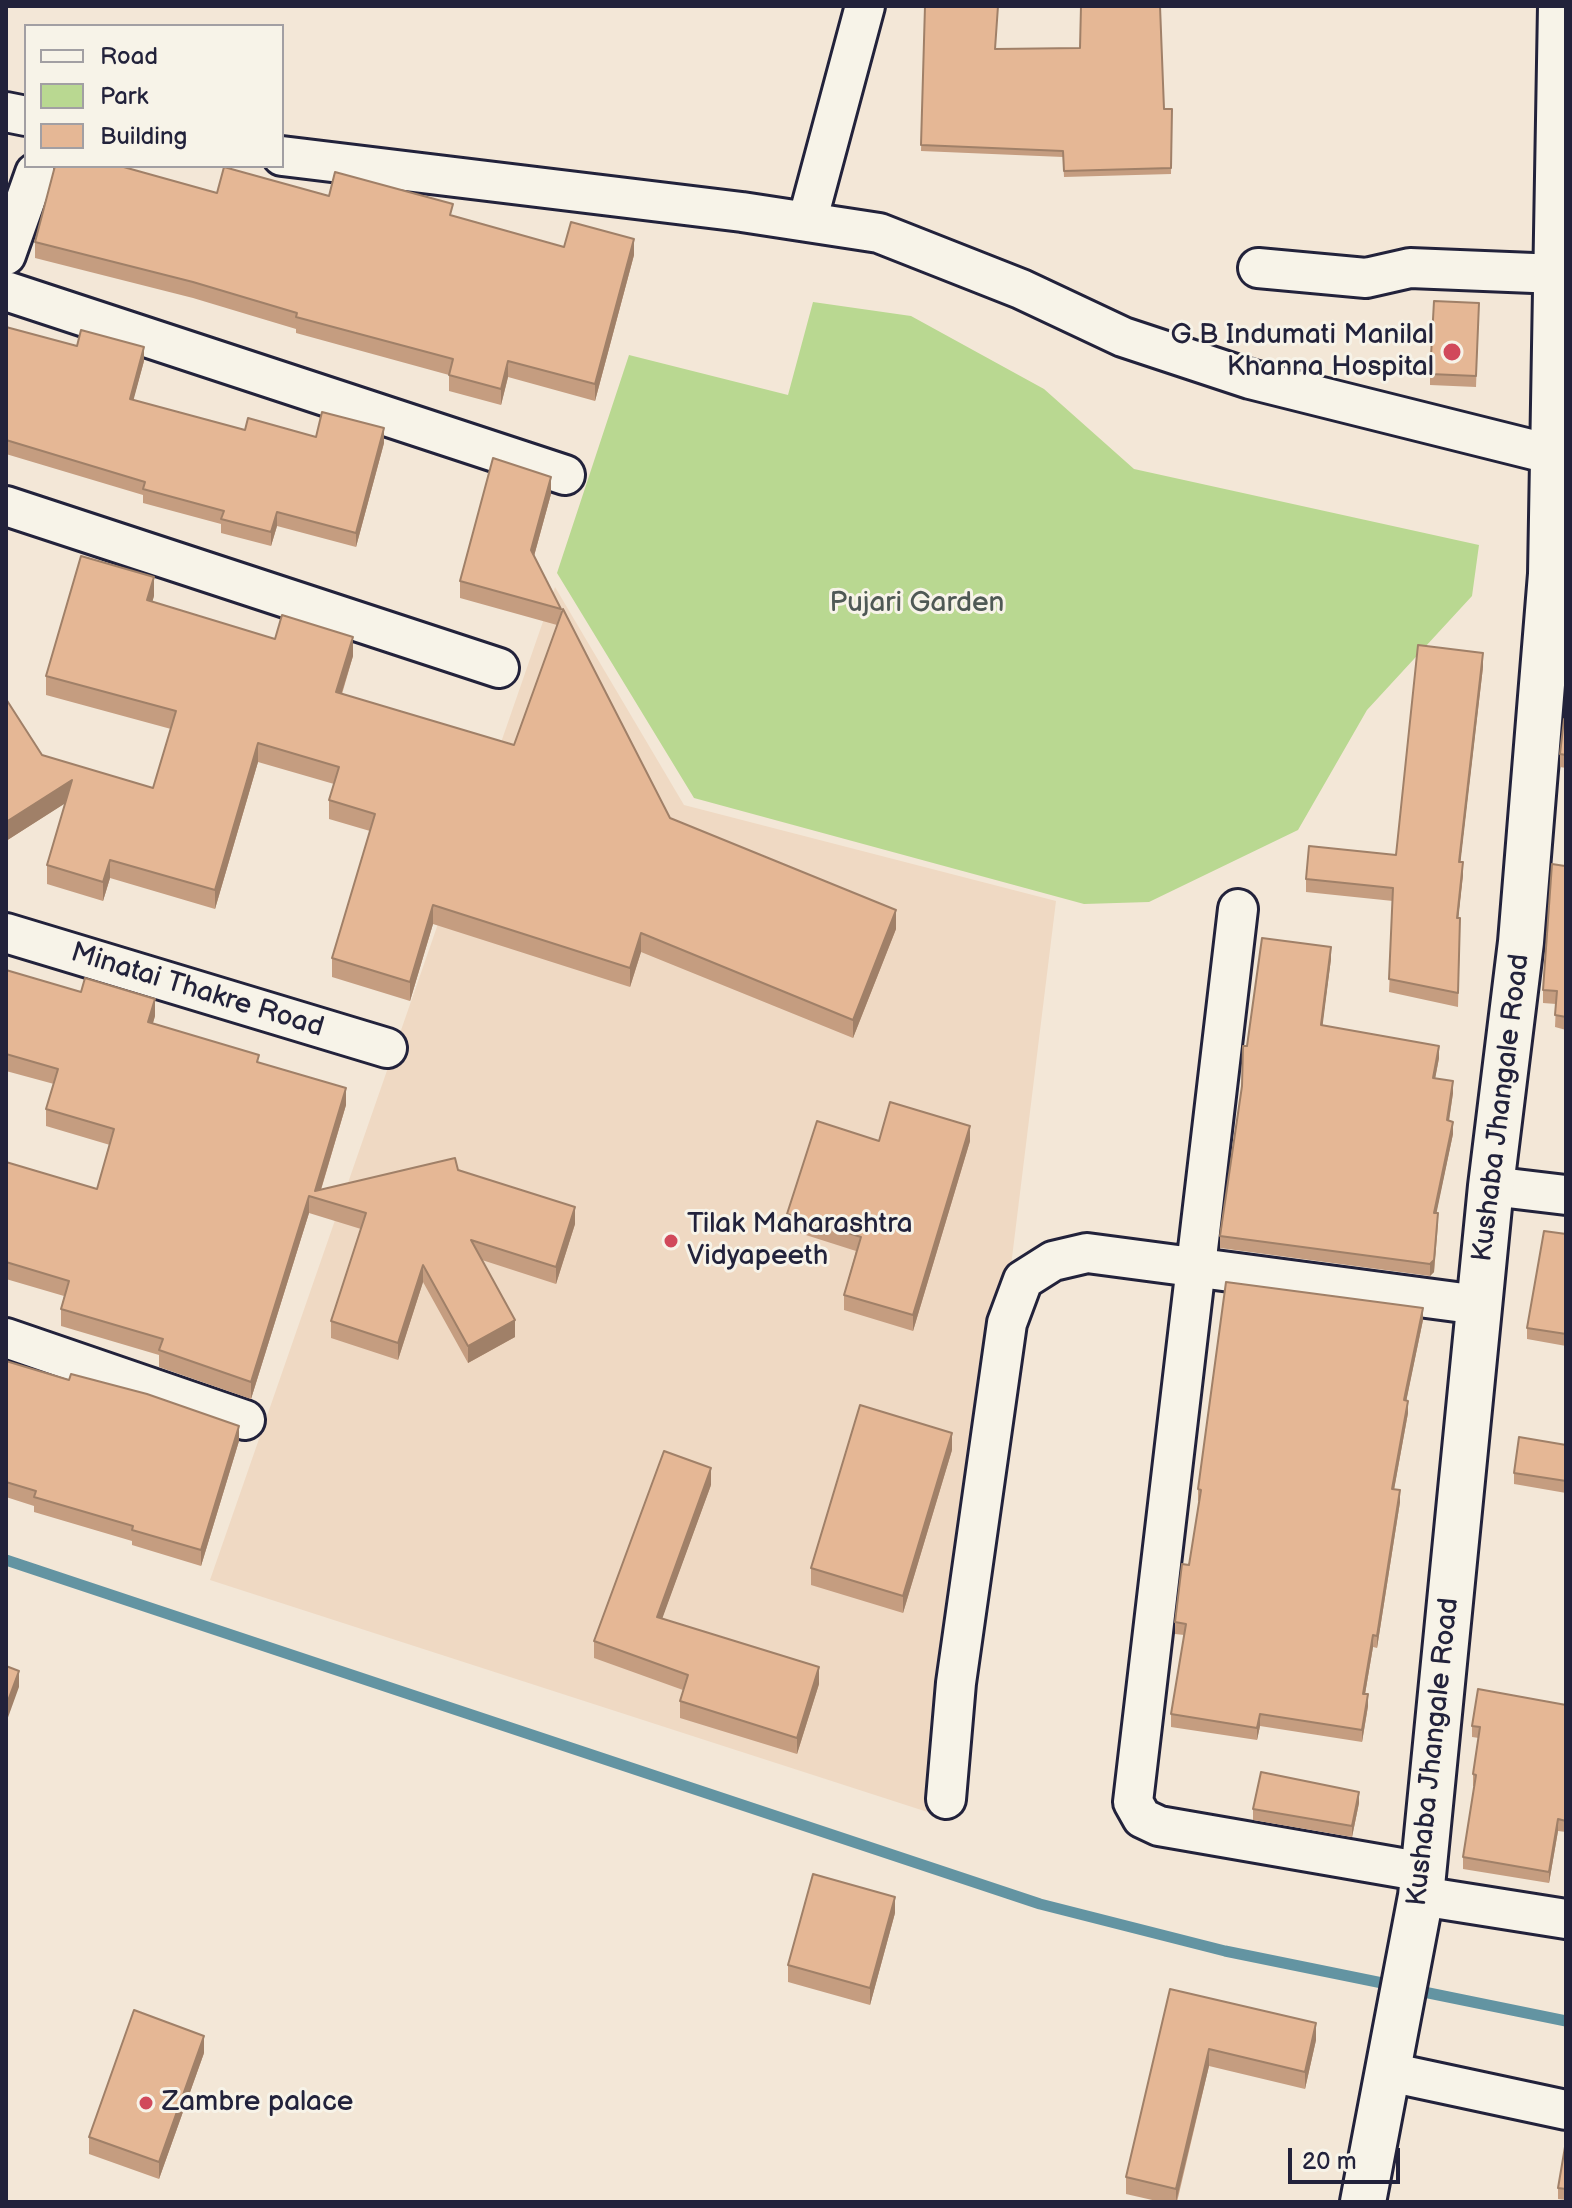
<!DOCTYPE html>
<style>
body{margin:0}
#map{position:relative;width:1572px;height:2208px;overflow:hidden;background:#f3e7d7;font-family:"Balsamiq Sans",sans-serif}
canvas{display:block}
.frame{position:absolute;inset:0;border:8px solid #22223b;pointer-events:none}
.legend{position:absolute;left:24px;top:24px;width:260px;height:144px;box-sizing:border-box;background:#f7f3e8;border:2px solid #a29fa3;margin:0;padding:10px 14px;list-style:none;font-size:24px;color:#22223b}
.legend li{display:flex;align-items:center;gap:16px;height:40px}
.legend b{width:40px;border:2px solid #a29fa3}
.scale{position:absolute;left:1288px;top:2148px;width:112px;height:36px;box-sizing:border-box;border:4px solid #22223b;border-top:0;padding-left:10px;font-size:24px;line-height:28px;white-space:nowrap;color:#22223b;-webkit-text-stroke:6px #f7f3e8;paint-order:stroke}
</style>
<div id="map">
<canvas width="1572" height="2208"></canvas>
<div class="frame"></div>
<ul class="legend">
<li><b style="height:10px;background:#f7f3e8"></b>Road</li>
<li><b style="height:22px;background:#b9d891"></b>Park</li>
<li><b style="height:22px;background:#e5b795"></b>Building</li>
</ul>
<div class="scale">20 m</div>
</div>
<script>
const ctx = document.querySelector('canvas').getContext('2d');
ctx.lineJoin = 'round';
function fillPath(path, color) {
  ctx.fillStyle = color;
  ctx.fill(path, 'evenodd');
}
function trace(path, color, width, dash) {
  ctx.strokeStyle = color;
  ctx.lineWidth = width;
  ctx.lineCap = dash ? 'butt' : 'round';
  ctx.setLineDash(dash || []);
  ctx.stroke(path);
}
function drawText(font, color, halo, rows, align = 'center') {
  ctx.font = font + ' "Balsamiq Sans",sans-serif';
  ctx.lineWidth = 6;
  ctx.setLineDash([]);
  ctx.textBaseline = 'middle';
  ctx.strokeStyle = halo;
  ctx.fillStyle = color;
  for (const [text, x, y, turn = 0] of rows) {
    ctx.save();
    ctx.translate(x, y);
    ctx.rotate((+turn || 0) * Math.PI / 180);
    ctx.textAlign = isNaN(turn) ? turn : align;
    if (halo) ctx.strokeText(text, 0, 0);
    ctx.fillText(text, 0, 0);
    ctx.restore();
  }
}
fillPath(new Path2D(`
 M 555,587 L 684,805 L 1056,901 L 943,1817 L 210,1580 Z`), '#efd9c3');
fillPath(new Path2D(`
 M 813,302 L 911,316 L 1044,389 L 1134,469 L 1479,545 L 1472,596 L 1367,710 L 1298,830 L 1149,902 L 1084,904 L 694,798 L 557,573 L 629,355 L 788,395 Z`), '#b9d891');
trace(new Path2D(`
 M 6,1560 L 1040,1904 L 1225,1951 L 1397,1986
 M 1414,1990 L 1566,2021`), '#6394a2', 11);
const minor = new Path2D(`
 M 6,112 L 26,116
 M 282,156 L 742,212 L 879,233 L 1021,289 L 1123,337 L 1250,379 L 1566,458
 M 807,222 L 865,6
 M 6,255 L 35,173
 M 1258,268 L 1366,278 L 1410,268 L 1558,274
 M 6,291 L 565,475
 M 6,506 L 499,668
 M 1238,909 L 1133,1802 L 1142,1818 L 1159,1826 L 1424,1872
 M 6,933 L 387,1048
 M 1491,1186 L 1566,1195
 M 6,1338 L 245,1420
 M 946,1799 L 956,1683 L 1007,1323 L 1023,1280 L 1053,1261 L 1087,1253 L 1479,1305
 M 1421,1896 L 1566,1919
 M 1389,2072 L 1566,2110`);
const tertiary = new Path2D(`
 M 1363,2202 L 1421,1896 L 1491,1186 L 1521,942 L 1551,574 L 1561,6`);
trace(minor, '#22223b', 44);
trace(tertiary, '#22223b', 50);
trace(minor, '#f7f3e8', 38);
trace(tertiary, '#f7f3e8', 44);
fillPath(new Path2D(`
 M 925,6 L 996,49 L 1164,109 L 1172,109 L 1171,174 L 1064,177 L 1063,157 L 921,151 Z
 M 122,166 L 122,168 L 217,193 L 329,196 L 453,216 L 564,247 L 634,255 L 595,401 L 508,377 L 501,405 L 449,391 L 449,375 L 296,333 L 296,329 L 193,298 L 35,258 L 35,242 Z
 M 1479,303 L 1476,387 L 1430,385 L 1430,374 Z
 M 6,327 L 77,346 L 144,361 L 133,400 L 245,430 L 384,443 L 356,547 L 277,526 L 271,546 L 221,533 L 221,524 L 143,503 L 143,495 L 6,454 Z
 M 551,494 L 534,556 L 561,609 L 561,612 L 670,818 L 896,929 L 853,1038 L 641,952 L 630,987 L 433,924 L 410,1001 L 332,977 L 332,958 L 370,831 L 329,819 L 329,800 L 334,784 L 258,762 L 215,909 L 110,878 L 103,901 L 47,884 L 47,865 L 65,803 L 6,841 L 42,755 L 153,788 L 171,729 L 46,695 L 46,676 L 154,596 L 152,602 L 275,639 L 353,656 L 342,694 L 514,745 L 557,625 L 460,598 L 460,581 Z
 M 1483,667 L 1460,862 L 1463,875 L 1458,918 L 1460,931 L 1458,1007 L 1389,992 L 1393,901 L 1306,892 L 1306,879 L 1396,855 Z
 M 1566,719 L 1566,768 L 1560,767 L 1560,754 Z
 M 1566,858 L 1566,1030 L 1555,1027 L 1556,1004 L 1543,1003 L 1543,990 Z
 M 1331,959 L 1322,1026 L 1439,1058 L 1435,1078 L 1453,1093 L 1449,1121 L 1453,1134 L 1436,1213 L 1438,1225 L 1434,1272 L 1430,1276 L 1220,1248 L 1220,1236 L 1242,1086 L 1247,1046 Z
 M 6,970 L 155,1016 L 153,1023 L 259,1062 L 346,1105 L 321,1190 L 458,1170 L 575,1224 L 556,1284 L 482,1260 L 515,1337 L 468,1363 L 423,1282 L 398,1360 L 331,1338 L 331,1321 L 361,1229 L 309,1213 L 251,1399 L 159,1367 L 159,1355 L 61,1326 L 61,1309 L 64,1296 L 6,1279 L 6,1162 L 97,1189 L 110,1145 L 46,1126 L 46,1109 L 54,1084 L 6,1071 Z
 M 879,1141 L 970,1141 L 913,1331 L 844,1310 L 844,1295 L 856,1251 L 787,1229 L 787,1214 Z
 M 1566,1234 L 1566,1346 L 1527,1339 L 1527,1328 Z
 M 1423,1320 L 1406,1401 L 1408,1413 L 1394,1489 L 1400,1502 L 1377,1648 L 1373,1647 L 1365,1694 L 1368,1706 L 1362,1742 L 1260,1726 L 1257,1740 L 1171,1727 L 1171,1714 L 1184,1635 L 1175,1634 L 1175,1622 L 1189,1565 L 1200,1501 L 1198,1501 L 1198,1489 Z
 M 6,1361 L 239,1441 L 201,1566 L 132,1545 L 132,1541 L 34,1512 L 34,1506 L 6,1497 Z
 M 1566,1445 L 1566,1493 L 1514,1484 L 1514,1473 Z
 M 952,1450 L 903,1613 L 811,1585 L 811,1568 Z
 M 711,1485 L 662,1618 L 819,1684 L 797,1754 L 680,1718 L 680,1701 L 683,1690 L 594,1658 L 594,1641 Z
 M 1566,1705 L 1566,1832 L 1558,1831 L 1549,1883 L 1463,1869 L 1463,1857 L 1475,1786 L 1473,1786 L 1473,1774 L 1479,1738 L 1472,1737 L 1472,1726 Z
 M 1359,1803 L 1352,1837 L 1253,1820 L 1253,1809 Z
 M 895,1913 L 870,2005 L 788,1982 L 788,1965 Z
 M 1170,1989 L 1316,2040 L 1305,2089 L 1209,2066 L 1177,2202 L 1161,2202 L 1126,2194 L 1126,2177 Z
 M 204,2053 L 159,2179 L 89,2154 L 89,2137 Z
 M 1566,2141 L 1566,2200 L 1558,2199 L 1558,2188 Z`), '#c59d80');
fillPath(new Path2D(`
 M 634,239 L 634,255 L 595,401 L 595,384 Z
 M 144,347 L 144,361 L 130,413 L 130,399 Z
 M 508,361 L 508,377 L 501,405 L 501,389 Z
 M 384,428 L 384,443 L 356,547 L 356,533 Z
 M 551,477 L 551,494 L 531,567 L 531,550 Z
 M 277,512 L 277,526 L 271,546 L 271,532 Z
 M 154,577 L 154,596 L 147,619 L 147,600 Z
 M 353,637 L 353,656 L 336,711 L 336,692 Z
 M 1483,653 L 1483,667 L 1459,875 L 1459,862 Z
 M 258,743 L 258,762 L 215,909 L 215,890 Z
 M 72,780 L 72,799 L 6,841 L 6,822 Z
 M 110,860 L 110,878 L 103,901 L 103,882 Z
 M 1463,862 L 1463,875 L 1457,931 L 1457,918 Z
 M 433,905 L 433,924 L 410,1001 L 410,982 Z
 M 896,910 L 896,929 L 853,1038 L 853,1020 Z
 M 641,933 L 641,952 L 630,987 L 630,968 Z
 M 1331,947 L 1331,959 L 1321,1038 L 1321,1025 Z
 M 155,999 L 155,1016 L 148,1039 L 148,1022 Z
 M 1439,1046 L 1439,1058 L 1433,1090 L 1433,1078 Z
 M 1453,1081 L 1453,1093 L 1447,1133 L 1447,1120 Z
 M 346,1088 L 346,1105 L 318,1199 L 315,1191 Z
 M 1453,1122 L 1453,1134 L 1434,1225 L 1434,1213 Z
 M 970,1126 L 970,1141 L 913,1331 L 913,1315 Z
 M 309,1196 L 309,1213 L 251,1399 L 251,1382 Z
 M 575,1207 L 575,1224 L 556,1284 L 556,1267 Z
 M 1438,1213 L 1434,1272 L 1430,1276 L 1430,1264 Z
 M 423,1265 L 423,1282 L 398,1360 L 398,1343 Z
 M 1423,1308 L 1423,1320 L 1404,1412 L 1404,1400 Z
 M 515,1320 L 515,1337 L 468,1363 L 468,1346 Z
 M 1408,1401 L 1408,1413 L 1392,1501 L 1392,1489 Z
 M 239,1426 L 239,1441 L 201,1566 L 201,1550 Z
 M 952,1433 L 952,1450 L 903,1613 L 903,1596 Z
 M 711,1468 L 711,1485 L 657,1633 L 657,1617 Z
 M 1400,1490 L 1400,1502 L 1377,1648 L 1377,1636 Z
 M 1373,1635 L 1373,1647 L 1363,1706 L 1363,1694 Z
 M 819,1667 L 819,1684 L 797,1754 L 797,1738 Z
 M 19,1671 L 19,1687 L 6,1723 L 6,1706 Z
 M 1368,1694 L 1368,1706 L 1362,1742 L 1362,1730 Z
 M 1260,1714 L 1260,1726 L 1257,1740 L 1257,1728 Z
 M 1359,1792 L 1359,1803 L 1352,1837 L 1352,1826 Z
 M 1558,1819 L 1558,1831 L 1549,1883 L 1549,1872 Z
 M 895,1897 L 895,1913 L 870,2005 L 870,1988 Z
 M 1316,2023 L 1316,2040 L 1305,2089 L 1305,2072 Z
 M 204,2036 L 204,2053 L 159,2179 L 159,2162 Z
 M 1209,2049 L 1209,2066 L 1176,2202 L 1176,2189 Z`), '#a08068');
const building = new Path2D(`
 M 925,6 L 998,6 L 995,49 L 1080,48 L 1081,6 L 1160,6 L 1164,109 L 1172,109 L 1171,168 L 1064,171 L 1063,151 L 921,145 Z
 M 55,166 L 120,166 L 217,193 L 224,167 L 329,196 L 335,172 L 453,204 L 450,215 L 564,247 L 571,222 L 634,239 L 595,384 L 508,361 L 501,389 L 449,375 L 453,359 L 296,317 L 297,313 L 193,282 L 35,242 Z
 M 1434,301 L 1479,303 L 1476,376 L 1430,374 Z
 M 6,327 L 77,346 L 81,330 L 144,347 L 130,399 L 245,430 L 248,418 L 316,437 L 322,412 L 384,428 L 356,533 L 277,512 L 271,532 L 221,519 L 224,511 L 143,489 L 145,482 L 6,440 Z
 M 493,458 L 551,477 L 531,550 L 561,609 L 460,581 Z
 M 81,556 L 154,577 L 147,600 L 275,639 L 282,615 L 353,637 L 336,692 L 514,745 L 563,609 L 670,818 L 896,910 L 853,1020 L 641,933 L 630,968 L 433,905 L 410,982 L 332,958 L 375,814 L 329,800 L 339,767 L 258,743 L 215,890 L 110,860 L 103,882 L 47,865 L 72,780 L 6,822 L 6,699 L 42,755 L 153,788 L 176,711 L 46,676 Z
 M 1418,645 L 1483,653 L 1459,862 L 1463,862 L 1457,918 L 1460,918 L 1458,993 L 1389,979 L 1393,888 L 1306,879 L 1309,846 L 1396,855 Z
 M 1564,719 L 1566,719 L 1566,755 L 1560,754 Z
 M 1566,858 L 1566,1017 L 1555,1015 L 1557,991 L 1543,990 L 1552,864 L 1565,866 Z
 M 1262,938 L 1331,947 L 1321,1025 L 1439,1046 L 1433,1078 L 1453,1081 L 1447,1120 L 1453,1122 L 1434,1213 L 1438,1213 L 1434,1260 L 1430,1264 L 1220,1236 L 1242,1086 L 1243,1046 L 1247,1046 Z
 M 6,970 L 81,992 L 85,978 L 155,999 L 148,1022 L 259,1055 L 257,1062 L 346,1088 L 315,1191 L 455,1158 L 458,1170 L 575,1207 L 556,1267 L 471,1240 L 515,1320 L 468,1346 L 423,1265 L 398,1343 L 331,1321 L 366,1213 L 309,1196 L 251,1382 L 159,1350 L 163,1339 L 61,1309 L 69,1281 L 6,1262 L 6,1162 L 97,1189 L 114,1129 L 46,1109 L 58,1069 L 6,1054 Z
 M 890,1102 L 970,1126 L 913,1315 L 844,1295 L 861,1237 L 787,1214 L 817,1121 L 879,1141 Z
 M 1544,1231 L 1566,1234 L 1566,1334 L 1527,1328 Z
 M 1226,1282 L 1423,1308 L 1404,1400 L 1408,1401 L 1392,1489 L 1400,1490 L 1377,1636 L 1373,1635 L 1363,1694 L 1368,1694 L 1362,1730 L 1260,1714 L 1257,1728 L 1171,1714 L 1186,1624 L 1175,1622 L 1182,1564 L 1189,1565 L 1201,1490 L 1198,1489 Z
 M 6,1361 L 69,1380 L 71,1374 L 147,1394 L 239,1426 L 201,1550 L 132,1530 L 133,1526 L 34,1497 L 36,1491 L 6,1482 Z
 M 860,1405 L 952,1433 L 903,1596 L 811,1568 Z
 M 1519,1437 L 1566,1445 L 1566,1481 L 1514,1473 Z
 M 664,1451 L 711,1468 L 657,1617 L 819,1667 L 797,1738 L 680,1701 L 688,1675 L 594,1641 Z
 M 6,1666 L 19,1671 L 6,1706 Z
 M 1478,1689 L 1566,1705 L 1566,1821 L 1558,1819 L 1549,1872 L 1463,1857 L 1476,1775 L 1473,1774 L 1480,1727 L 1472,1726 Z
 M 1261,1772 L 1359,1792 L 1352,1826 L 1253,1809 Z
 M 813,1874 L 895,1897 L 870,1988 L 788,1965 Z
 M 1170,1989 L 1316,2023 L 1305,2072 L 1209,2049 L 1176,2189 L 1126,2177 Z
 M 134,2010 L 204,2036 L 159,2162 L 89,2137 Z
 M 1566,2141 L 1566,2189 L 1558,2188 Z`);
fillPath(building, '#e5b795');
trace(building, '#a08068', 2);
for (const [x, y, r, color] of [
 [1452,352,10,"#d1495b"],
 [671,1241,8,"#d1495b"],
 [146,2103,8,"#d1495b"]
]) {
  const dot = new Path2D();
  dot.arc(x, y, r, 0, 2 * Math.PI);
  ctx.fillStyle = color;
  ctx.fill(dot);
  trace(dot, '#f7f3e8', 3);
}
drawText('28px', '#22223b', '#f7f3e8', [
 ["G B Indumati Manilal",1434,336,"right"],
 ["Khanna Hospital",1434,368,"right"],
 ["Tilak Maharashtra",687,1225],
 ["Vidyapeeth",687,1257],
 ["Zambre palace",162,2103]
], 'left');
drawText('28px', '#4f5955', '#f7f3e8', [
 ["Pujari Garden",917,604]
]);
drawText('28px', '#22223b', '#f7f3e8', [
 ["Minatai Thakre Road",197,991,17],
 ["Kushaba Jhangale Road",1502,1108,-83],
 ["Kushaba Jhangale Road",1434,1752,-84]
]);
</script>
